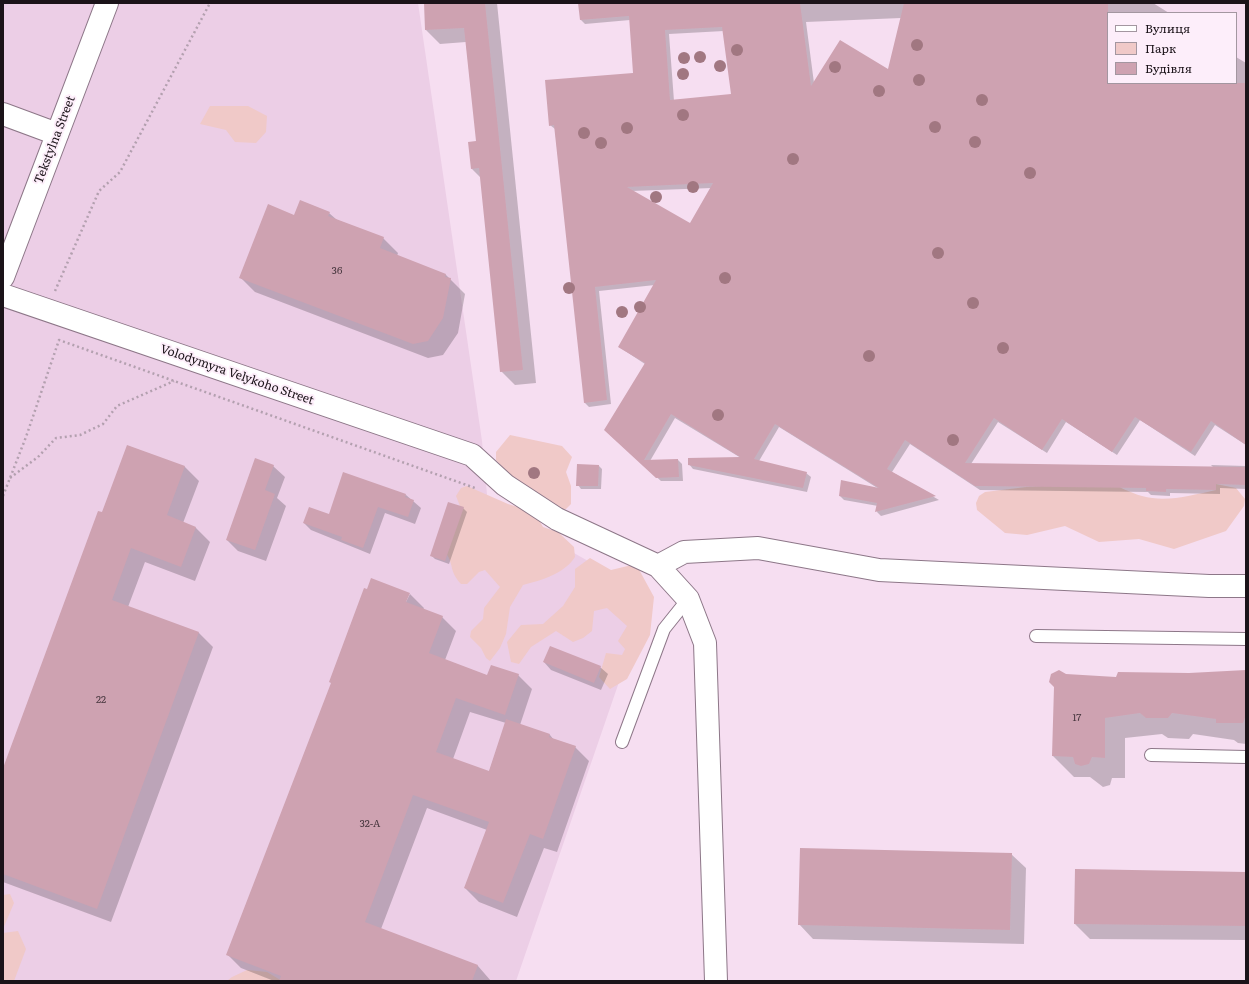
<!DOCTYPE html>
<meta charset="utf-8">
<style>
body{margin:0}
#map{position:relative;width:1249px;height:984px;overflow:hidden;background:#f6def1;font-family:Literata,serif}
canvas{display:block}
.frame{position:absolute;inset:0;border:4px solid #1b1319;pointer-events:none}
.legend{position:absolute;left:1107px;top:12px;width:130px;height:72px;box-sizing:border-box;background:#fdeefa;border:1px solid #a396a0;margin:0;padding:5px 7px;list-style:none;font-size:12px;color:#1b1319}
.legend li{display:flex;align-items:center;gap:8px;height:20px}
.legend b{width:20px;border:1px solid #a396a0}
</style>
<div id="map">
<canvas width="1249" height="984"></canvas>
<div class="frame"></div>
<ul class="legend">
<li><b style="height:5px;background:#fff"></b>Вулиця</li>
<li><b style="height:11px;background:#f0c9c8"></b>Парк</li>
<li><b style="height:11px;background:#cea2b1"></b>Будівля</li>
</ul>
</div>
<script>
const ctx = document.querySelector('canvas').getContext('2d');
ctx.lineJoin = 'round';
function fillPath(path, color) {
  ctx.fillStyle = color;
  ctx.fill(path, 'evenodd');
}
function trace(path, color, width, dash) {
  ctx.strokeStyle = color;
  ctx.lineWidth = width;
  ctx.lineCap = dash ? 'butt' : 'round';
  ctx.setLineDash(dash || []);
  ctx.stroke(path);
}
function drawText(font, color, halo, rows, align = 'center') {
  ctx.font = font + ' Literata,serif';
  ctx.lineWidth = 4;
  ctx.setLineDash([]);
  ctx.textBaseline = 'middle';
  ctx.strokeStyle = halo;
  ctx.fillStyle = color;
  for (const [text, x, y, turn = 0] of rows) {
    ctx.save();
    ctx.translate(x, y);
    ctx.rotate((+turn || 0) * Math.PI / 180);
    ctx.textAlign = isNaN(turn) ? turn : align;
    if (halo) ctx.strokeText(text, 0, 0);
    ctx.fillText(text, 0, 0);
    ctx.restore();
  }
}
fillPath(new Path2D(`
 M 3,3 L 418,3 L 482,441 L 488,505 L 649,595 L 516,981 L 3,981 Z`), '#eccee6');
fillPath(new Path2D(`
 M 210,106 L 248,106 L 267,116 L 266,132 L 256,143 L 235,142 L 226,130 L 200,124 Z
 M 510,435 L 562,446 L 572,457 L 566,472 L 571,486 L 571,504 L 566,509 L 560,510 L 527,495 L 496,460 L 496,452 Z
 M 1108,482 C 1119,486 1130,493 1142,496 C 1166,503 1192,495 1216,490 L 1216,484 L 1236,488 L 1245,499 L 1244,506 L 1226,531 L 1174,549 L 1139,539 L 1099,542 L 1065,526 L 1027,535 L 1005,533 L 977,510 L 976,503 L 979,496 L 985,492 L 1026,487 Z
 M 467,486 L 508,504 L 521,508 L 538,518 L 543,527 L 558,532 L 574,547 L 575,557 C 564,574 542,580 523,585 L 510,607 L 506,634 L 500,648 L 490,661 L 486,658 L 481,648 L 470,637 L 471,631 L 483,619 L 484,608 L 500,587 L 485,570 L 479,572 L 467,584 L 461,584 C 448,570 455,564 444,550 L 462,511 L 456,496 L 461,488 Z
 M 590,558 L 611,570 L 636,564 L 654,597 L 650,635 L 627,679 L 610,689 L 599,677 L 606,653 L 622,655 L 625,649 L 618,641 L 627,626 L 607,608 L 594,611 L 592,631 L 583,638 L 573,642 L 556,631 L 531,647 L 519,664 L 511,662 L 507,642 L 521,625 L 543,624 L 563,606 L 575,587 L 575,569 Z
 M 10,894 L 14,903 L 3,929 L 3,895 Z
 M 18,931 L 26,949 L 14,981 L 3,981 L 3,933 Z
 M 247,970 L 267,972 L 282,981 L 227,981 L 232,977 Z`), '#f0c9c8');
fillPath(new Path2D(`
 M 425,3 L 497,3 L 536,383 L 515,385 L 501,371 L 481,178 L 472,169 L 477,142 L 466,42 L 440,44 L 426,30 Z
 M 579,3 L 1153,3 L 1169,13 L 1108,13 L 1108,83 L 1236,83 L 1236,57 L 1246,63 L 1246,445 L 1215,425 L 1195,456 L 1140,420 L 1117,455 L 1066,422 L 1047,453 L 998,422 L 971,464 L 1214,468 L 1211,465 L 1246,466 L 1246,489 L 1220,488 L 1220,494 L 1170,493 L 1170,496 L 1151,495 L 1148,492 L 980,490 L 910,444 L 892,472 L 939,500 L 881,516 L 877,512 L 878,506 L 844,500 L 840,496 L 879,489 L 779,427 L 759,461 L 806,473 L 811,477 L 807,492 L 693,469 L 689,464 L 741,458 L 675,418 L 650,461 L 678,460 L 682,464 L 683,481 L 661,481 L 610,435 L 645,364 L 619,347 L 655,285 L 599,291 L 611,404 L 589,407 L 585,403 L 555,129 L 550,125 L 634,74 L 630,20 L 585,24 L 581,20 ZM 901,18 L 889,70 L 814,83 L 806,22 ZM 724,31 L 732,95 L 674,101 L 669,34 ZM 712,188 L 691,225 L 632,191 Z
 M 329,213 L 337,220 L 383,238 L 398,253 L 397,256 L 446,275 L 465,294 L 458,333 L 443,355 L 428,358 L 255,292 L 240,277 L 295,216 Z
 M 128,446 L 185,467 L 199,481 L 183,523 L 196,528 L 210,542 L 195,581 L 145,562 L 128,607 L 199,633 L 213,647 L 111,922 L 3,882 L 3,771 Z
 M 273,466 L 285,477 L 277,498 L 286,506 L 266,561 L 238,551 L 227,540 Z
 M 599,466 L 602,469 L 601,489 L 581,489 L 578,485 Z
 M 406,495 L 421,508 L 415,524 L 385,513 L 370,554 L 311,530 L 304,523 Z
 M 463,508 L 467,512 L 449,564 L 435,559 L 432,556 Z
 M 410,594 L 424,608 L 423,610 L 442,617 L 456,631 L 445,660 L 488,676 L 518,675 L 532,689 L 520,725 L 550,735 L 554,740 L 575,747 L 589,761 L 557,852 L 544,848 L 517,917 L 479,902 L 465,888 L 487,830 L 427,808 L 381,929 L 478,966 L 491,981 L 274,981 L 241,968 L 227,954 ZM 470,712 L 506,723 L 489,772 L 453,759 Z
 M 544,662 L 600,667 L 608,674 L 601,690 L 551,670 Z
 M 1246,671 L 1246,744 L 1238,743 L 1234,740 L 1193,734 L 1189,739 L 1168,738 L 1162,734 L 1125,738 L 1125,778 L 1112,778 L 1110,785 L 1103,787 L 1090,777 L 1074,777 L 1053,756 L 1065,675 L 1117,678 Z
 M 1011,854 L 1026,868 L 1024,944 L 813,939 L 799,924 Z
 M 1076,870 L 1246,873 L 1246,940 L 1090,939 L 1075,924 Z`), '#0003');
fillPath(new Path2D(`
 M 424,3 L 485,3 L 523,370 L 500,372 L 479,168 L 471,169 L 468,142 L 476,141 L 464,28 L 425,30 Z
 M 578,3 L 800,3 L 811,86 L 840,40 L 888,69 L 904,3 L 1108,3 L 1108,83 L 1246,83 L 1246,445 L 1211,421 L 1191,452 L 1135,417 L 1112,452 L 1062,419 L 1042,450 L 994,418 L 965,463 L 1246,467 L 1246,485 L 1216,484 L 1216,490 L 1166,489 L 1166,492 L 1146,491 L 1146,488 L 975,486 L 905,440 L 887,469 L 936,496 L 875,512 L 877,503 L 839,496 L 841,480 L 879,488 L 775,424 L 754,459 L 807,472 L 803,488 L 688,465 L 688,458 L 740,457 L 671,414 L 644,460 L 678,459 L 679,477 L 656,478 L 604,430 L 645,363 L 618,347 L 656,280 L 595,287 L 607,400 L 584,403 L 554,125 L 549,126 L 545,80 L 633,73 L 629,16 L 580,20 ZM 722,27 L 731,94 L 670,100 L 665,30 ZM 713,183 L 690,223 L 627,187 Z
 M 300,200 L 330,212 L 328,216 L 384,237 L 380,248 L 446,274 L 445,277 L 451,278 L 443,318 L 428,341 L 413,344 L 239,278 L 268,204 L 294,215 Z
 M 127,445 L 185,466 L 167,515 L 196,527 L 181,567 L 131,548 L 112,600 L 199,632 L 97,909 L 3,874 L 3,768 L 98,511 L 102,512 Z
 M 255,458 L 274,465 L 265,490 L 275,494 L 255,550 L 226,540 Z
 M 577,464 L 599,465 L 598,486 L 576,486 Z
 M 343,472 L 406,494 L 405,497 L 414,500 L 408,517 L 378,507 L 363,548 L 341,540 L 342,537 L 303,523 L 309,507 L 329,514 Z
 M 448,502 L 464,507 L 445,561 L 430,556 Z
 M 371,578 L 410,593 L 406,602 L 443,616 L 429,653 L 487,675 L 491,665 L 519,674 L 505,715 L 456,698 L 436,752 L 489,771 L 506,719 L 550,734 L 549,737 L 576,746 L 543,839 L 530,834 L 503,903 L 464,888 L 489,822 L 413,795 L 365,922 L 478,965 L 472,981 L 279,981 L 281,976 L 226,955 L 331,683 L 329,682 L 364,588 L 367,589 Z
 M 550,646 L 601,666 L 594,683 L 543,662 Z
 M 1059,670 L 1066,674 L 1116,677 L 1118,672 L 1189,673 L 1246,670 L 1246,715 L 1243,723 L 1216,723 L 1216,719 L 1172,713 L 1168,718 L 1146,718 L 1140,713 L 1105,718 L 1105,758 L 1092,757 L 1089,764 L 1081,766 L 1075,764 L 1073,757 L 1052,756 L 1054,687 L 1049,682 L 1051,674 Z
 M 800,848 L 1012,853 L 1010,930 L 798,925 Z
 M 1075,869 L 1246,872 L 1246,926 L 1074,924 Z`), '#cea2b1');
const service = new Path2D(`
 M 1036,636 L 1246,639
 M 622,742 L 664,629 L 688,599
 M 1151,755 L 1246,757`);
const minor = new Path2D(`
 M 3,114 L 57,134
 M 3,295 L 472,455 L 505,485 L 557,519 L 658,566 L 688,599 L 705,643 L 716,981
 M 658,566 L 684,552 L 758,548 L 879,570 L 1209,586 L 1246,586`);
const tertiary = new Path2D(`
 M 3,277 L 107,3`);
trace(service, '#8d7788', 14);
trace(minor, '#8d7788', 24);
trace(tertiary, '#8d7788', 24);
trace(new Path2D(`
 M 55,291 L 99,191 L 120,172 L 210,3
 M 10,478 L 38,457 L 56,438 L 80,435 L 103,424 L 117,406 L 174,381
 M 3,496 L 26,437 L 59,340 L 475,488`), '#b3a0af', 2.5, [2, 3]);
trace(service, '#fff', 12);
trace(minor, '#fff', 22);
trace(tertiary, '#fff', 22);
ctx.fillStyle = '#a17781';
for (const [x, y] of [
 [917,45],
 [737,50],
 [700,57],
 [684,58],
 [720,66],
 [835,67],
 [683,74],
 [919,80],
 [879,91],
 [982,100],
 [683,115],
 [935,127],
 [627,128],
 [584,133],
 [975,142],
 [601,143],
 [793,159],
 [1030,173],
 [693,187],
 [656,197],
 [938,253],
 [725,278],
 [569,288],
 [973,303],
 [640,307],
 [622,312],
 [1003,348],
 [869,356],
 [718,415],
 [953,440],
 [534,473]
]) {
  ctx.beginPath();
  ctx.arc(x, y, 6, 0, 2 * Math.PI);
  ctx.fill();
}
drawText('10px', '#48373f', null, [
 ["36",337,271],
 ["22",101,700],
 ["17",1077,718],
 ["32-А",370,824]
]);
drawText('12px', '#1b1319', '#fdeefa', [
 ["Tekstylna Street",55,140,-69],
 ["Volodymyra Velykoho Street",237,375,19]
]);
</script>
